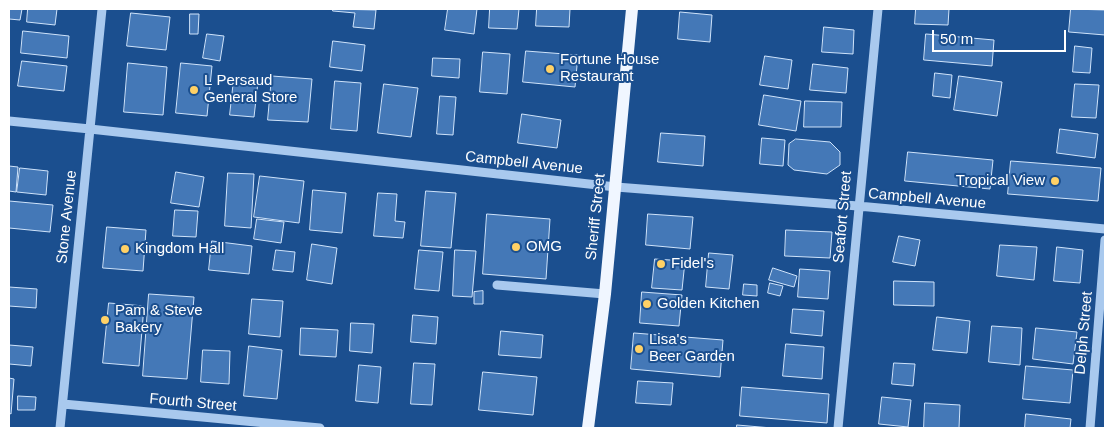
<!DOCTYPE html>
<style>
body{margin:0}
#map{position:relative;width:1114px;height:437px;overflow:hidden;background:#1b4f8f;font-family:Helvetica,sans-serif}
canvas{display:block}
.frame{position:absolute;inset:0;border:10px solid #fff;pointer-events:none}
.scale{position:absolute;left:932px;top:30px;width:134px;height:22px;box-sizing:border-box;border:2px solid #fff;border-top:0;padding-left:6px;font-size:15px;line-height:18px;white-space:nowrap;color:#fff;-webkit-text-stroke:4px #1b4f8f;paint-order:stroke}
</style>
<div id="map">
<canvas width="1114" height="437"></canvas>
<div class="frame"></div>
<div class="scale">50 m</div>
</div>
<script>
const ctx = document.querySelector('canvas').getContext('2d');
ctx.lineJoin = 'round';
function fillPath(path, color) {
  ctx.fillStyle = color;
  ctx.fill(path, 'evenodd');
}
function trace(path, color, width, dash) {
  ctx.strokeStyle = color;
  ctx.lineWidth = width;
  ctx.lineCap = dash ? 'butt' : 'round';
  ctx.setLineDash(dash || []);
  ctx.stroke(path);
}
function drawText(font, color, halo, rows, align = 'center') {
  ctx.font = font + ' Helvetica,sans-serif';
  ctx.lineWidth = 4;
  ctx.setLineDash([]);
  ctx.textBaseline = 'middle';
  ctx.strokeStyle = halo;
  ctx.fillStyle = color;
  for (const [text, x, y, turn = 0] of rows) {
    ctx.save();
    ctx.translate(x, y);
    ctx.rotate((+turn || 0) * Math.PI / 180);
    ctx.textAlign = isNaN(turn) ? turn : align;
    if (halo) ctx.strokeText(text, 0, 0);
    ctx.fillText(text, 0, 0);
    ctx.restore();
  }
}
const building = new Path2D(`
 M 9,9 L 22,9 L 20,20 L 9,19 Z
 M 28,9 L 57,9 L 55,25 L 27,22 Z
 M 333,9 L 376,10 L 374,29 L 353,27 L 355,13 L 333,11 Z
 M 448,9 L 477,9 L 474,34 L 445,30 Z
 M 490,9 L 519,9 L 517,29 L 489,28 Z
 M 537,9 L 570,9 L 569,27 L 536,26 Z
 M 916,9 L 949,9 L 948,25 L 915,24 Z
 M 1071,9 L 1105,10 L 1105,35 L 1069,32 Z
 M 680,12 L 712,15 L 710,42 L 678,39 Z
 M 131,13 L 170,17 L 166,50 L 127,46 Z
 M 190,14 L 199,14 L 198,34 L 190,34 Z
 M 824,27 L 854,30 L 853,54 L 822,52 Z
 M 23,31 L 69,36 L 67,58 L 21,53 Z
 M 207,34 L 224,36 L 220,61 L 203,58 Z
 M 926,34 L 994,40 L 992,66 L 924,60 Z
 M 333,41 L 365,45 L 362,71 L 330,67 Z
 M 1075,46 L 1092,48 L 1090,73 L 1073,72 Z
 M 526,51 L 578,55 L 575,87 L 523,82 Z
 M 483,52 L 510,54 L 507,94 L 480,92 Z
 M 765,56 L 792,60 L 788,89 L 760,85 Z
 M 433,58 L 460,59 L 459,78 L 432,76 Z
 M 22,61 L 67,66 L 64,91 L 18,86 Z
 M 128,63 L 167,67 L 163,115 L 124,112 Z
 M 181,63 L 212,66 L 207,116 L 176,113 Z
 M 813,64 L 848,68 L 846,93 L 810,90 Z
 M 935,73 L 952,75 L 950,98 L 933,96 Z
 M 272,76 L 312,79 L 308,122 L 268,120 Z
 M 959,76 L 1002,82 L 997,116 L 954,110 Z
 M 234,79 L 258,82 L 254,117 L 230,115 Z
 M 335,81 L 361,83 L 357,131 L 331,129 Z
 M 384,84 L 418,88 L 411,137 L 378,133 Z
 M 1075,84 L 1099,85 L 1096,118 L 1072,117 Z
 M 764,95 L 801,101 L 796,131 L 759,125 Z
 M 440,96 L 456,97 L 453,135 L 437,134 Z
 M 805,101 L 842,102 L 841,127 L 804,127 Z
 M 522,114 L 561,120 L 557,148 L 518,143 Z
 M 1060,129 L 1098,134 L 1095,158 L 1057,153 Z
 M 661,133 L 705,136 L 703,166 L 658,162 Z
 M 762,138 L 785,140 L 783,166 L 760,164 Z
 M 796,139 L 830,142 L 840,152 L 840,165 L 827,174 L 794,170 L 788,165 L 789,144 Z
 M 908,152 L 993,160 L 990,189 L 905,181 Z
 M 1011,161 L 1101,168 L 1098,201 L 1008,194 Z
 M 9,166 L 18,167 L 16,192 L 9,191 Z
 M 20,168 L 48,171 L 46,195 L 17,192 Z
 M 176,172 L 204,177 L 199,207 L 171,203 Z
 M 228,173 L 254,174 L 251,228 L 225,226 Z
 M 260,176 L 304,181 L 299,223 L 254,217 Z
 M 313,190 L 346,193 L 342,233 L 310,230 Z
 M 426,191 L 456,193 L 451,248 L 421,246 Z
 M 378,193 L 397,194 L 395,221 L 405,222 L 403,238 L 374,236 Z
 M 9,201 L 53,205 L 50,232 L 9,228 Z
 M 175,210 L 198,211 L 196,237 L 173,236 Z
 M 487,214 L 550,219 L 546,279 L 483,274 Z
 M 648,214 L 693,217 L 690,249 L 646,245 Z
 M 257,219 L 284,222 L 281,243 L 254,239 Z
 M 107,227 L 146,230 L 143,271 L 103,268 Z
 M 786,230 L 832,232 L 830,258 L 785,256 Z
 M 899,236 L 920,240 L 915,266 L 893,262 Z
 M 212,241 L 252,246 L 249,274 L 209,270 Z
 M 312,244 L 337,248 L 332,284 L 307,280 Z
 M 1000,245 L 1037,247 L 1034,280 L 997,276 Z
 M 1057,247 L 1083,250 L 1080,283 L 1054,281 Z
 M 276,250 L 295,252 L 293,272 L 273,270 Z
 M 419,250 L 443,252 L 439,291 L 415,289 Z
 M 455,250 L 476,251 L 472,297 L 453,296 Z
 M 709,253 L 733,255 L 729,289 L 706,287 Z
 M 655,259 L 685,261 L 682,290 L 652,288 Z
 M 773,268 L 797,276 L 794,287 L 769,280 Z
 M 800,269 L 830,271 L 828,299 L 798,297 Z
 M 894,281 L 934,282 L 934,306 L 894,305 Z
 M 770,283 L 783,286 L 780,296 L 768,293 Z
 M 744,284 L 757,285 L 757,296 L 743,295 Z
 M 9,287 L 37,289 L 36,308 L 9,306 Z
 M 483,291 L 483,304 L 474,304 L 474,292 Z
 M 642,292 L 682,295 L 679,326 L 640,323 Z
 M 149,294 L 194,297 L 187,379 L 143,376 Z
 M 252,299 L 283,301 L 280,337 L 249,334 Z
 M 109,303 L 144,306 L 139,366 L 103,363 Z
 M 793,309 L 824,311 L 822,336 L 791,333 Z
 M 413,315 L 438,317 L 436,344 L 411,342 Z
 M 937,317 L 970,321 L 967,353 L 933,350 Z
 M 351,323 L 374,324 L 372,353 L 350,351 Z
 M 992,326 L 1022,328 L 1020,365 L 989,362 Z
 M 301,328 L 338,330 L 336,357 L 300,355 Z
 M 1036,328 L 1077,332 L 1073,364 L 1033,359 Z
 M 501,331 L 543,335 L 541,358 L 499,355 Z
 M 634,333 L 723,340 L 720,377 L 631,369 Z
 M 786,344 L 824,347 L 822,379 L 783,376 Z
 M 9,345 L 33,347 L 31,366 L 9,364 Z
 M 249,346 L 282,350 L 277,399 L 244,396 Z
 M 203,350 L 230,351 L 229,384 L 201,382 Z
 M 414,363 L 435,364 L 432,405 L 411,404 Z
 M 894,363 L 915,364 L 913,386 L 892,384 Z
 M 359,365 L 381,367 L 378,403 L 356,401 Z
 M 1026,366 L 1073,370 L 1070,403 L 1023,399 Z
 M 483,372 L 537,377 L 533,415 L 479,410 Z
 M 9,378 L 14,379 L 11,414 L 9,413 Z
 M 638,381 L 673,383 L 671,405 L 636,403 Z
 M 742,387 L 829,394 L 827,423 L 740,416 Z
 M 18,396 L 36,397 L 35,410 L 18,410 Z
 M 882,397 L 911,400 L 908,427 L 879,424 Z
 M 925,403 L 960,405 L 959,428 L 924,428 Z
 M 1026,414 L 1071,419 L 1070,428 L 1025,428 Z
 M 737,425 L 772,428 L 737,428 Z`);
fillPath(building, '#4478b7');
trace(building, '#cfe3fa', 1);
trace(new Path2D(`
 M 9,121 L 90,129 L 616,187 L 858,206 L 1105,229
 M 497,285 L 605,294
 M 63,404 L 320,428
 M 60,428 L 102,9
 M 838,428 L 878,9
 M 1090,428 L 1105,240`), '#a9c9ee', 9);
trace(new Path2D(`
 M 588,428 L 605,294 L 632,9`), '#f0f6ff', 12);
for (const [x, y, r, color] of [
 [550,69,5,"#ffd166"],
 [194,90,5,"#ffd166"],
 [1055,181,5,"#ffd166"],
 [516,247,5,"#ffd166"],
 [125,249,5,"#ffd166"],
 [661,264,5,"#ffd166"],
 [647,304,5,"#ffd166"],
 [105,320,5,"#ffd166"],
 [639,349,5,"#ffd166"]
]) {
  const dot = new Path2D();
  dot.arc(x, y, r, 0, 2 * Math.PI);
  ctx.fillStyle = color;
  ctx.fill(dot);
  trace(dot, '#1b4f8f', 2);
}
drawText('15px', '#fff', '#1b4f8f', [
 ["Fortune House",560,60],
 ["Restaurant",560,77],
 ["L Persaud",204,81],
 ["General Store",204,98],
 ["Tropical View",1045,181,"right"],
 ["OMG",526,247],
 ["Kingdom Hall",135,249],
 ["Fidel's",671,264],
 ["Golden Kitchen",657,304],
 ["Pam & Steve",115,311],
 ["Bakery",115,328],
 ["Lisa's",649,340],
 ["Beer Garden",649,357]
], 'left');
drawText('15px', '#fff', '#1b4f8f', [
 ["Campbell Avenue",524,163,6],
 ["Campbell Avenue",927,199,5],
 ["Stone Avenue",67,217,-84],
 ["Sheriff Street",596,217,-84],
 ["Seafort Street",843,217,-85],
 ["Delph Street",1084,333,-85],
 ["Fourth Street",193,403,5]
]);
</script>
